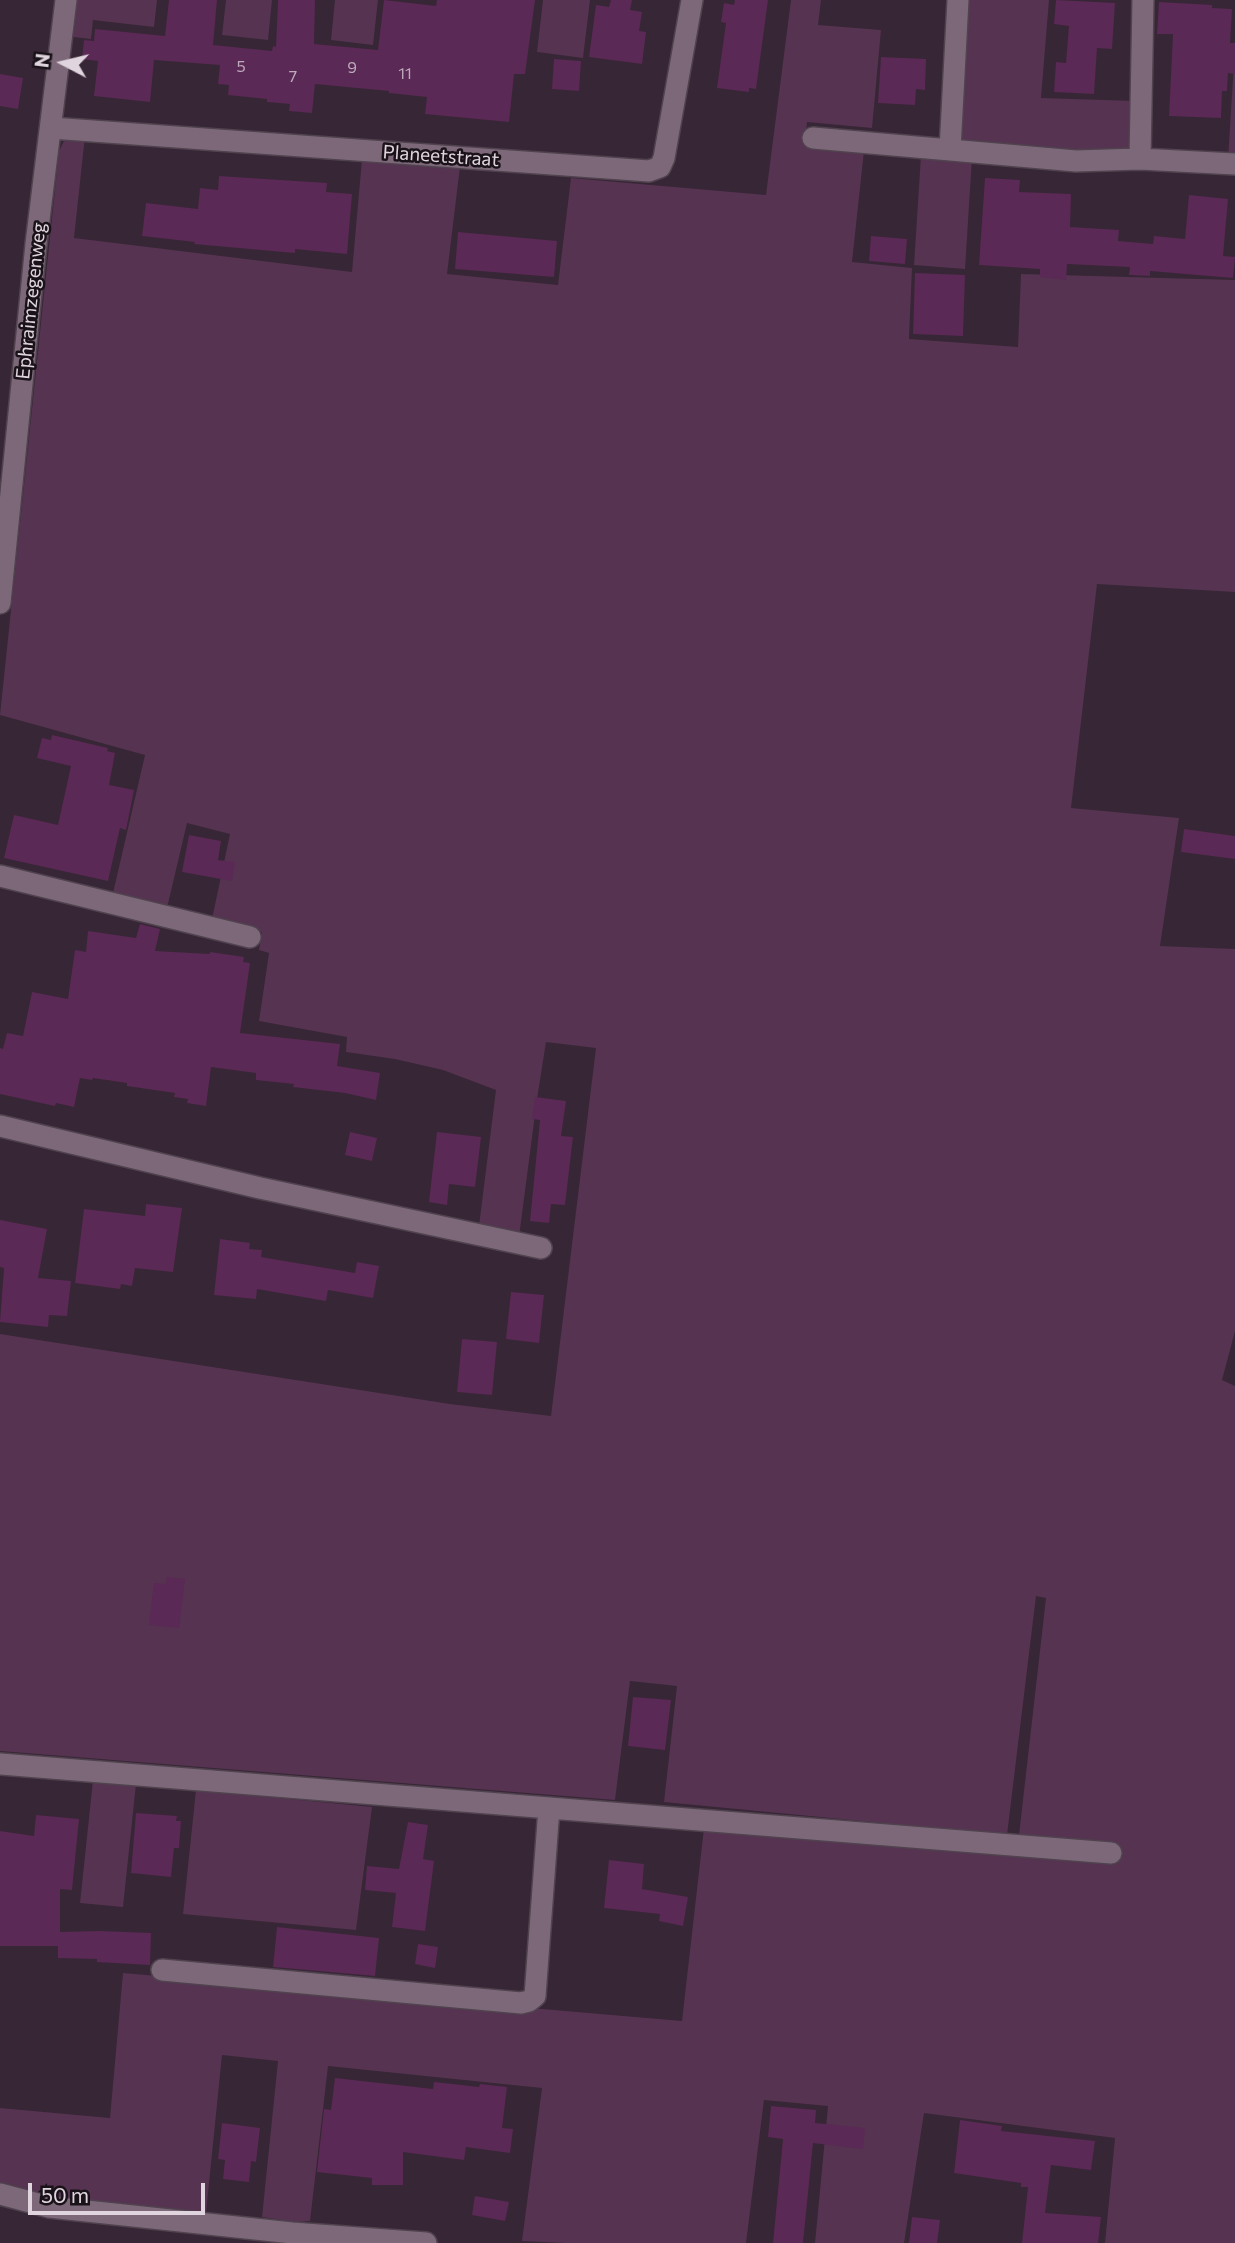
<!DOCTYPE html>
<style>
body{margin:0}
#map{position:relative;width:1235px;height:2243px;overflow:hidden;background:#372635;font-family:Commissioner,sans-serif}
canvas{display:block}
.north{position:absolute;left:28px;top:28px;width:70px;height:70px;-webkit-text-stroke:5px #1a1219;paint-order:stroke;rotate:277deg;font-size:19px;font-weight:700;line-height:28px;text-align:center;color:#e0d5de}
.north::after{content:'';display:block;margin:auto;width:24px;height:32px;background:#e0d5de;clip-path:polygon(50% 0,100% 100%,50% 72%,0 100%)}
.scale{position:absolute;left:28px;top:2183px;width:177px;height:32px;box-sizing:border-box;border:4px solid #e0d5de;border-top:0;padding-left:9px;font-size:21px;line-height:24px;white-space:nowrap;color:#e0d5de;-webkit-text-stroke:5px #1a1219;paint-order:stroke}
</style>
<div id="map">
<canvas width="1235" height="2243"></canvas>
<div class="north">N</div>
<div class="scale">50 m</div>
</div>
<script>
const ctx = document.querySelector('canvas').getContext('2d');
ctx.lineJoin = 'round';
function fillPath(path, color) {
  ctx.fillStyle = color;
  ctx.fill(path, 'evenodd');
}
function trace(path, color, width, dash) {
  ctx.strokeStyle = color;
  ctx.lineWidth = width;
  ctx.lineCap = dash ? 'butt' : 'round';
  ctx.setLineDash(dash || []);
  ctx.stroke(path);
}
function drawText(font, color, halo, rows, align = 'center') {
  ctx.font = font + ' Commissioner,sans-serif';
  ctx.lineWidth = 5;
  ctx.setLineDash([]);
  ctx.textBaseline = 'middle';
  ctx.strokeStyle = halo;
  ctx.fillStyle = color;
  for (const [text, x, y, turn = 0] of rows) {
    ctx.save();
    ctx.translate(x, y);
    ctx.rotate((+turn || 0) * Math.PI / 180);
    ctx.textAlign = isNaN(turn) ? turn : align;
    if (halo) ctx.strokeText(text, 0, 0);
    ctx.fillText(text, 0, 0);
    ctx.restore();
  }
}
fillPath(new Path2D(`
 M 77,0 L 157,0 L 154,27 L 93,20 L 91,39 L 73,37 Z
 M 226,0 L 272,0 L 268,40 L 222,35 Z
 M 335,0 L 378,0 L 373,45 L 331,40 Z
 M 543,0 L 590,0 L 583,58 L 537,52 Z
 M 791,0 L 821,0 L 818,25 L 881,30 L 872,128 L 807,122 L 805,146 L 864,151 L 852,262 L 912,268 L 909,339 L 1018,347 L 1021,274 L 1235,280 L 1235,592 L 1097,584 L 1071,808 L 1179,818 L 1160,946 L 1235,949 L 1235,1331 L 1222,1380 L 1235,1386 L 1235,2243 L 1105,2243 L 1115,2138 L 924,2113 L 904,2243 L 815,2243 L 828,2106 L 764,2100 L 746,2243 L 566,2243 L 522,2241 L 542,2088 L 328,2066 L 310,2221 L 295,2222 L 262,2217 L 278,2061 L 222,2055 L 206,2213 L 50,2197 L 0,2183 L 0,2108 L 110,2118 L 123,1973 L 682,2021 L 704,1828 L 1118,1862 L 1118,1844 L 1019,1835 L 1046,1598 L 1036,1596 L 1007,1835 L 664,1802 L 677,1686 L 630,1681 L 615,1800 L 0,1751 L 0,1334 L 450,1404 L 551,1416 L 596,1048 L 546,1042 L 537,1099 L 519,1237 L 479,1226 L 496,1090 L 443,1070 L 395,1059 L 346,1052 L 347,1037 L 259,1021 L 269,953 L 259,950 L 262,932 L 212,919 L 230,834 L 187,823 L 167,908 L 113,893 L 145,755 L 0,715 L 59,151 L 64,141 L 73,137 L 85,136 L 74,238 L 352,272 L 362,159 L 460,167 L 447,274 L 558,285 L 571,178 L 766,195 Z
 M 969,0 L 1049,0 L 1041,98 L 1135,101 L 1132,152 L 1069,153 L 961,144 Z
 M 1235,47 L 1235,160 L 1228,159 Z
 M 921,155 L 972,158 L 965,269 L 914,265 Z
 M 93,1780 L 136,1784 L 123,1907 L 80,1903 Z
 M 196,1790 L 372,1807 L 356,1930 L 183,1914 Z`), '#553351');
fillPath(new Path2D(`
 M 169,0 L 217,0 L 213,45 L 272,51 L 273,46 L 276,47 L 278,0 L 315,0 L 314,44 L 378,50 L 384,0 L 436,6 L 437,0 L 535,0 L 525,74 L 514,74 L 509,122 L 425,114 L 427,97 L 389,93 L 389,91 L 315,84 L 312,113 L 289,111 L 290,104 L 267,102 L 267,99 L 228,95 L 229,85 L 218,84 L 220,65 L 154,60 L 150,102 L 94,96 L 98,61 L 82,59 L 84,40 L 94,41 L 95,29 L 165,36 Z
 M 611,0 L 632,0 L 630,10 L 642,12 L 639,31 L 646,32 L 642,64 L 589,57 L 596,5 L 609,7 Z
 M 735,0 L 768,0 L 756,89 L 749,88 L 749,92 L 717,88 L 726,23 L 721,22 L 724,3 L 734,5 Z
 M 1056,0 L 1115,3 L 1112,49 L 1097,48 L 1094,94 L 1054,92 L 1056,62 L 1066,63 L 1069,26 L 1054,24 Z
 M 1159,2 L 1212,5 L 1212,8 L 1232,9 L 1230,43 L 1235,43 L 1235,74 L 1228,73 L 1227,91 L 1222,91 L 1221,118 L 1169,116 L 1173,34 L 1157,34 Z
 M 881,57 L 926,59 L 925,90 L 916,89 L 915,105 L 878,103 Z
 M 554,59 L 581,61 L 579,91 L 552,89 Z
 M 0,74 L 23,78 L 18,109 L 0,106 Z
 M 219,176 L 327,183 L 326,192 L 352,194 L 347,254 L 295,249 L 295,253 L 194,244 L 195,242 L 142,236 L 146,203 L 198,209 L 200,188 L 218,190 Z
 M 985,178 L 1020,180 L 1019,192 L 1071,194 L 1070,227 L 1119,230 L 1118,241 L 1153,244 L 1154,236 L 1185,239 L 1189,195 L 1228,199 L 1223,256 L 1235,257 L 1233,278 L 1150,271 L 1150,276 L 1129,275 L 1130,267 L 1067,264 L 1066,280 L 1040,277 L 1040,269 L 979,265 Z
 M 458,232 L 557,241 L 554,277 L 455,269 Z
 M 871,236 L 907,239 L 905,264 L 869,261 Z
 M 915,273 L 965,275 L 963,336 L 913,334 Z
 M 52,735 L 108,748 L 107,751 L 115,753 L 109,785 L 134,790 L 126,830 L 120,828 L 108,881 L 4,858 L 14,815 L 58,825 L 71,766 L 37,758 L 42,738 L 51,740 Z
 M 1184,829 L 1235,836 L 1235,859 L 1181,852 Z
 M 189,835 L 221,841 L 218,860 L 235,862 L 232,881 L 182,872 Z
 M 140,924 L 160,929 L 155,951 L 210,954 L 210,952 L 244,957 L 243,962 L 250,963 L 240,1033 L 340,1044 L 337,1066 L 380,1073 L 376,1100 L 345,1093 L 293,1087 L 294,1084 L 256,1080 L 256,1073 L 211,1067 L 206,1106 L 187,1103 L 188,1099 L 174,1097 L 175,1093 L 127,1086 L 127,1083 L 93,1078 L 92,1080 L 80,1078 L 74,1107 L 56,1103 L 55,1106 L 0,1094 L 0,1048 L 3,1049 L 7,1033 L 23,1036 L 32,992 L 68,999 L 75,950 L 86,952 L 88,931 L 136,938 Z
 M 535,1097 L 566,1101 L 561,1136 L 573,1137 L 565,1205 L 551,1204 L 549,1223 L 530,1221 L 540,1120 L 532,1119 Z
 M 350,1132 L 377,1138 L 372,1161 L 345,1155 Z
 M 437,1132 L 481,1137 L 475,1187 L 449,1184 L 447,1205 L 429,1202 Z
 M 146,1204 L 182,1208 L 173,1272 L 135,1268 L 132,1286 L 121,1284 L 120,1289 L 75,1283 L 84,1209 L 145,1216 Z
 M 0,1220 L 47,1229 L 38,1278 L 71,1281 L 67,1316 L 49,1315 L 48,1327 L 0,1322 L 4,1268 L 0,1267 Z
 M 220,1239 L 250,1243 L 249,1249 L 262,1250 L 261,1257 L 355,1273 L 357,1262 L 379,1266 L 373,1298 L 328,1290 L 326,1301 L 257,1289 L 256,1299 L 214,1295 Z
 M 511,1292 L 544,1295 L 539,1343 L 506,1339 Z
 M 462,1339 L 497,1342 L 492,1395 L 457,1392 Z
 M 167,1577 L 185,1579 L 179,1628 L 149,1625 L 154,1583 L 166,1584 Z
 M 633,1697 L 671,1700 L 665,1750 L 628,1746 Z
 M 136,1813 L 177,1816 L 176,1821 L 181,1821 L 179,1848 L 174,1848 L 171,1877 L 131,1873 Z
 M 36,1815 L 79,1819 L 72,1890 L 60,1889 L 60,1932 L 99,1931 L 151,1933 L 150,1965 L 97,1962 L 97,1959 L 58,1958 L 58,1946 L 0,1946 L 0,1831 L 34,1836 Z
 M 408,1822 L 428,1825 L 423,1859 L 434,1861 L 425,1931 L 392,1927 L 396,1893 L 365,1890 L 367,1866 L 399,1869 Z
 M 609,1860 L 644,1864 L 642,1889 L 688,1897 L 683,1926 L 659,1921 L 660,1914 L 604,1908 Z
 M 277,1927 L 379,1938 L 375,1976 L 273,1967 Z
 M 418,1944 L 438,1947 L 435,1968 L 415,1964 Z
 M 335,2078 L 433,2089 L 434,2082 L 479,2087 L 480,2084 L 507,2087 L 502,2128 L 513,2129 L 510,2153 L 466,2147 L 464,2160 L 403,2152 L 403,2185 L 372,2185 L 372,2178 L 317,2172 L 324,2109 L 331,2110 Z
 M 771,2106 L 816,2110 L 815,2123 L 865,2128 L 863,2149 L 813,2143 L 803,2243 L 773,2243 L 783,2139 L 768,2137 Z
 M 960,2120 L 1002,2126 L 1001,2131 L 1095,2141 L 1091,2170 L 1051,2165 L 1045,2213 L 1101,2217 L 1098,2243 L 1022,2243 L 1028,2187 L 1021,2187 L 1021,2183 L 954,2173 Z
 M 222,2123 L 260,2128 L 256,2162 L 251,2161 L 249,2182 L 223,2179 L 225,2160 L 218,2159 Z
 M 475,2196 L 509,2202 L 505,2221 L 472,2215 Z
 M 912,2217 L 940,2220 L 937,2243 L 909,2243 Z`), '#5a2955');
const minor = new Path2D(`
 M 51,128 L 649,171 L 660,167 L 664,158 L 692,0
 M 813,138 L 1076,161 L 1140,159 L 1235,164
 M 950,150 L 958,0
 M 1140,159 L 1143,0
 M 0,603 L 36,244 L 66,0
 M 0,876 L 250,937
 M 0,1126 L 260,1188 L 541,1248
 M 0,1764 L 1111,1853
 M 162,1970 L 521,2003 L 529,2001 L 535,1996 L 549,1808
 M 0,2194 L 49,2207 L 292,2233 L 426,2243`);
trace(minor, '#50424e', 24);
trace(minor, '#7c6879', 21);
drawText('16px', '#beaabc', null, [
 ["5",241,67],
 ["9",352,68],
 ["11",405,74],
 ["7",293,77]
]);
drawText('19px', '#e0d5de', '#1a1219', [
 ["Planeetstraat",441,156,4],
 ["Ephraimzegenweg",31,301,-84]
]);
</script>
